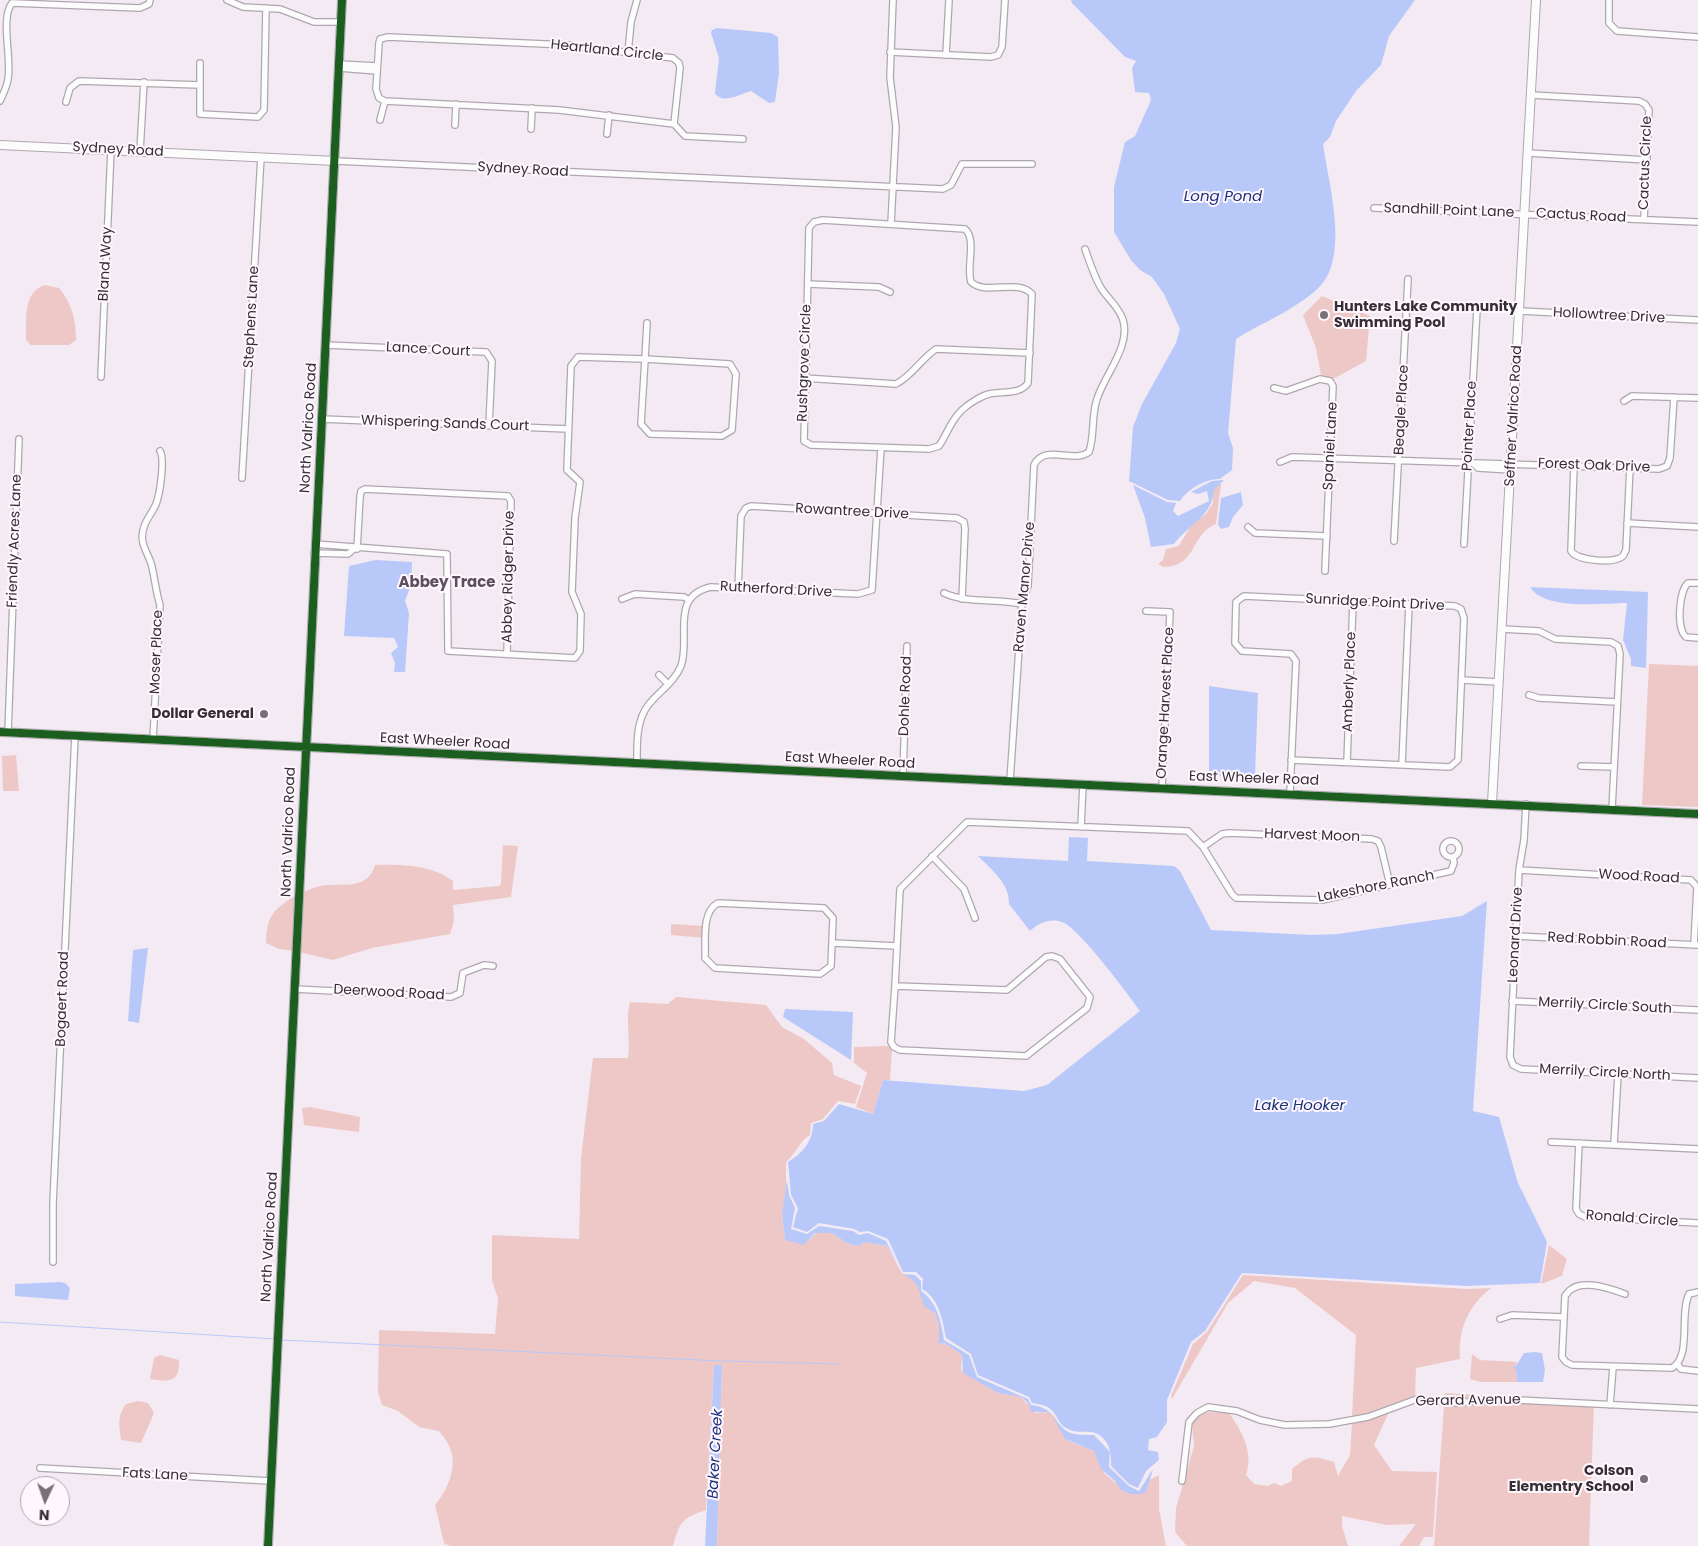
<!DOCTYPE html>
<style>
body{margin:0}
#map{position:relative;width:1698px;height:1546px;overflow:hidden;background:#f4eaf4;font-family:Poppins,sans-serif}
canvas{display:block}
.north{position:absolute;left:20px;top:1476px;width:50px;height:50px;box-sizing:border-box;background:#fff7fe;border:1px solid #afa7ae;border-radius:50%;rotate:183deg;font-size:14px;font-weight:700;line-height:20px;text-align:center;color:#362e35}
.north::after{content:'';display:block;margin:auto;width:18px;height:22px;background:#787078;clip-path:polygon(50% 0,100% 100%,50% 72%,0 100%)}
</style>
<div id="map">
<canvas width="1698" height="1546"></canvas>
<div class="north">N</div>
</div>
<script>
const ctx = document.querySelector('canvas').getContext('2d');
ctx.lineJoin = 'round';
function fillPath(path, color) {
  ctx.fillStyle = color;
  ctx.fill(path, 'evenodd');
}
function trace(path, color, width, dash) {
  ctx.strokeStyle = color;
  ctx.lineWidth = width;
  ctx.lineCap = dash ? 'butt' : 'round';
  ctx.setLineDash(dash || []);
  ctx.stroke(path);
}
function drawText(font, color, halo, rows, align = 'center') {
  ctx.font = font + ' Poppins,sans-serif';
  ctx.lineWidth = 4;
  ctx.setLineDash([]);
  ctx.textBaseline = 'middle';
  ctx.strokeStyle = halo;
  ctx.fillStyle = color;
  for (const [text, x, y, turn = 0] of rows) {
    ctx.save();
    ctx.translate(x, y);
    ctx.rotate((+turn || 0) * Math.PI / 180);
    ctx.textAlign = isNaN(turn) ? turn : align;
    if (halo) ctx.strokeText(text, 0, 0);
    ctx.fillText(text, 0, 0);
    ctx.restore();
  }
}
fillPath(new Path2D(`
 M 45,285 L 59,288 C 72,303 76,320 76,340 L 69,345 L 31,345 L 26,340 C 27,320 22,292 45,285 Z
 M 1322,296 L 1370,316 L 1366,361 L 1333,379 L 1321,375 L 1316,348 L 1303,315 Z
 M 1217,484 L 1221,484 L 1216,524 C 1190,534 1198,566 1164,567 L 1158,564 L 1163,560 L 1166,549 L 1179,546 L 1191,525 L 1206,514 L 1213,503 L 1213,490 Z
 M 1649,664 L 1698,666 L 1698,807 L 1642,805 Z
 M 16,755 L 19,791 L 3,791 L 2,756 Z
 M 503,845 L 518,846 L 511,897 L 453,905 L 454,921 L 450,934 L 372,948 L 333,960 L 299,952 L 301,893 C 307,891 314,887 320,886 C 341,882 367,892 375,865 C 401,864 432,865 453,881 L 453,890 L 499,886 L 501,884 Z
 M 296,895 L 294,951 L 279,949 L 266,943 C 267,915 273,910 296,895 Z
 M 671,924 L 705,926 L 704,938 L 671,935 Z
 M 676,997 L 766,1005 L 782,1027 L 804,1039 L 832,1063 L 834,1075 L 861,1086 L 855,1104 L 838,1101 L 823,1119 L 811,1123 L 810,1135 C 800,1140 795,1155 786,1162 L 786,1197 L 782,1214 L 785,1239 L 793,1242 L 807,1242 L 816,1233 L 832,1233 L 848,1244 L 859,1246 L 864,1242 L 887,1246 L 902,1273 C 922,1285 917,1284 924,1305 L 935,1313 L 939,1325 L 939,1344 L 944,1343 L 962,1355 L 961,1370 L 998,1393 L 1021,1397 L 1035,1413 C 1064,1408 1054,1431 1068,1440 C 1075,1445 1086,1447 1094,1451 L 1105,1474 L 1128,1493 L 1147,1490 L 1149,1480 L 1159,1475 L 1159,1509 L 1166,1546 L 717,1546 L 722,1365 L 714,1365 L 706,1510 C 682,1518 680,1521 673,1546 L 450,1546 L 444,1543 L 435,1505 C 447,1491 458,1467 450,1448 C 448,1442 443,1436 439,1431 L 419,1427 L 398,1411 L 382,1405 L 378,1392 L 379,1330 L 495,1334 L 498,1298 L 492,1281 L 492,1235 L 579,1239 L 581,1158 L 593,1058 L 628,1058 C 631,1039 625,1021 630,1002 L 668,1004 Z
 M 889,1046 L 892,1049 L 890,1080 L 883,1080 L 873,1114 L 856,1107 L 867,1073 L 854,1063 L 854,1047 Z
 M 310,1107 L 360,1117 L 359,1132 L 304,1125 L 302,1108 Z
 M 1549,1245 L 1567,1259 L 1562,1276 L 1541,1284 Z
 M 1243,1275 L 1466,1289 L 1491,1288 C 1468,1306 1458,1329 1460,1359 L 1416,1368 L 1415,1397 L 1367,1414 L 1352,1417 L 1356,1335 L 1295,1288 L 1254,1281 L 1228,1303 L 1172,1399 L 1171,1396 L 1193,1344 L 1207,1332 Z
 M 1472,1354 L 1480,1360 L 1517,1362 L 1516,1366 L 1511,1367 L 1516,1368 L 1517,1382 L 1481,1382 L 1470,1379 Z
 M 160,1355 L 179,1360 C 180,1383 169,1382 150,1379 L 154,1358 Z
 M 1445,1393 L 1594,1402 L 1589,1546 L 1434,1546 Z
 M 138,1401 L 148,1403 L 154,1413 L 141,1443 L 121,1440 C 119,1425 117,1416 126,1404 Z
 M 1210,1412 L 1229,1413 C 1242,1431 1254,1453 1246,1475 L 1254,1484 L 1268,1486 L 1274,1483 L 1281,1486 L 1292,1481 L 1292,1469 C 1309,1454 1314,1456 1334,1462 L 1338,1476 L 1350,1455 L 1352,1423 L 1389,1412 L 1374,1445 L 1392,1471 L 1437,1472 L 1433,1537 L 1424,1537 L 1419,1546 L 1399,1546 L 1416,1524 L 1387,1525 L 1342,1516 L 1342,1526 L 1348,1546 L 1187,1546 L 1175,1532 L 1176,1508 L 1194,1446 L 1192,1424 L 1198,1415 Z`), '#eec8c6');
fillPath(new Path2D(`
 M 1071,0 L 1415,0 L 1389,36 L 1381,65 L 1356,91 L 1336,121 L 1330,137 L 1323,144 C 1328,181 1347,246 1325,280 C 1319,289 1308,297 1299,303 C 1279,317 1256,326 1236,339 L 1228,433 L 1233,448 L 1232,470 L 1220,479 C 1205,479 1188,489 1180,501 L 1168,500 L 1129,481 L 1133,427 L 1142,404 L 1176,343 L 1180,329 L 1164,294 L 1152,277 L 1140,270 L 1131,260 L 1114,232 L 1114,187 L 1125,142 L 1135,136 L 1151,100 L 1149,93 L 1135,92 L 1132,68 L 1136,61 L 1125,57 L 1072,3 Z
 M 717,28 L 771,33 L 778,37 L 779,73 L 775,102 L 769,103 L 751,91 C 740,94 722,105 715,93 L 719,58 L 711,33 L 712,30 Z
 M 1224,480 L 1214,490 C 1212,517 1190,523 1174,544 L 1151,547 L 1145,518 L 1133,485 L 1167,502 L 1176,503 L 1173,511 L 1178,516 L 1209,501 L 1207,491 L 1198,494 L 1191,492 L 1212,481 Z
 M 1241,492 L 1243,505 L 1233,517 L 1229,527 L 1221,529 L 1218,525 L 1221,498 Z
 M 376,560 L 412,562 L 411,585 L 405,601 L 409,613 L 405,672 L 394,672 L 395,663 L 391,653 L 398,647 L 394,638 L 344,636 L 349,566 Z
 M 1530,587 L 1648,592 L 1646,668 L 1631,666 L 1631,659 L 1623,640 L 1627,603 C 1602,603 1545,611 1530,587 Z
 M 1209,686 L 1258,693 L 1255,776 L 1209,776 Z
 M 1069,837 L 1088,838 L 1087,861 L 1174,866 L 1180,871 L 1211,930 L 1312,935 L 1338,934 L 1462,916 L 1487,901 L 1473,1111 L 1499,1117 L 1518,1183 L 1547,1242 L 1540,1283 L 1466,1286 L 1242,1273 L 1205,1331 L 1191,1342 L 1167,1400 L 1167,1422 L 1157,1437 L 1149,1439 L 1148,1450 L 1158,1452 L 1159,1460 L 1146,1471 L 1138,1488 L 1129,1484 L 1111,1466 C 1112,1453 1109,1438 1095,1433 C 1086,1430 1077,1434 1068,1429 C 1052,1421 1061,1406 1032,1403 L 1029,1397 L 978,1375 L 971,1354 L 946,1338 C 943,1321 939,1298 922,1289 L 923,1279 L 916,1272 L 903,1272 L 888,1239 L 868,1231 L 860,1232 L 854,1229 L 819,1223 L 807,1232 L 793,1227 L 798,1208 L 791,1195 L 788,1162 C 802,1154 813,1141 813,1124 L 824,1121 L 839,1104 L 873,1114 L 883,1080 L 1024,1091 L 1047,1085 L 1140,1011 C 1128,994 1079,928 1062,922 C 1049,918 1039,923 1030,931 L 1009,904 C 1010,884 991,869 978,856 L 1068,861 Z
 M 148,948 L 139,1023 L 128,1021 L 133,950 Z
 M 785,1009 L 853,1012 L 851,1060 L 783,1017 Z
 M 787,1180 L 789,1195 L 795,1208 L 791,1229 L 807,1234 L 819,1226 L 853,1231 L 859,1235 L 868,1233 L 886,1241 L 896,1261 L 887,1246 L 864,1242 L 859,1246 L 848,1244 L 832,1233 L 815,1233 L 804,1245 L 785,1240 L 782,1214 Z
 M 903,1274 L 915,1275 L 921,1281 L 921,1291 C 937,1302 941,1321 944,1340 L 969,1355 L 977,1377 L 1028,1399 L 1031,1405 C 1053,1408 1050,1416 1064,1429 C 1071,1436 1085,1435 1094,1435 L 1110,1452 L 1109,1467 L 1129,1486 L 1139,1491 L 1153,1469 L 1147,1490 L 1142,1494 L 1131,1494 L 1121,1490 L 1115,1481 L 1101,1469 L 1094,1451 L 1065,1439 L 1052,1415 L 1046,1412 L 1032,1412 L 1027,1402 L 1021,1397 L 998,1393 L 963,1373 L 962,1355 L 944,1343 L 939,1344 L 939,1325 L 935,1313 L 924,1306 C 917,1287 920,1283 903,1274 Z
 M 60,1282 L 65,1283 L 70,1288 L 68,1300 L 15,1296 L 15,1284 Z
 M 1535,1352 L 1542,1353 L 1545,1370 L 1543,1382 L 1517,1382 L 1516,1369 L 1511,1367 L 1516,1366 L 1524,1353 Z
 M 714,1365 L 722,1365 L 717,1546 L 705,1546 Z`), '#b8c9f9');
trace(new Path2D(`
 M 0,1322 L 275,1339
 M 281,1340 L 720,1361 L 840,1364`), '#b8c9f9', 1);
const street = new Path2D(`
 M 227,0 L 243,7 L 280,9 L 314,22 L 341,22
 M 1609,0 L 1609,23 L 1617,31 L 1698,37
 M 388,37 L 567,45 L 673,58 L 679,63 L 680,68 L 674,124 L 559,110 L 385,101 L 379,98 L 376,89 L 379,43 L 380,39 Z
 M 890,52 L 991,57 L 998,55 L 1002,47 L 1005,0
 M 628,53 L 631,22 L 637,0
 M 946,55 L 949,0
 M 200,63 L 200,114 L 258,117 L 264,110 L 266,8
 M 339,64 L 377,66
 M 339,68 L 377,71
 M 1531,95 L 1639,101 L 1645,104 L 1649,110 L 1644,219
 M 0,101 C 3,94 7,87 8,79 C 12,59 0,18 12,3 L 140,8 L 149,4 L 150,0
 M 66,102 L 70,88 L 79,81 L 200,85
 M 380,120 L 385,101
 M 674,124 L 685,136 L 743,139
 M 455,125 L 456,104
 M 531,129 L 532,108
 M 607,134 L 609,115
 M 140,151 L 144,82
 M 1528,153 L 1647,160
 M 336,161 L 943,189 L 951,185 L 962,164 L 1032,164
 M 1374,208 L 1698,222
 M 823,220 L 965,229 C 977,240 966,266 971,282 C 986,296 1017,278 1032,294 L 1028,383 C 1020,395 1002,391 989,394 C 981,396 968,404 962,410 C 951,420 947,434 939,446 L 929,449 L 811,445 L 804,441 L 809,228 L 814,222 Z
 M 891,224 L 896,127 L 890,77 L 893,0
 M 808,284 L 879,287 L 890,292
 M 1520,311 L 1698,320
 M 326,345 L 486,352 L 492,361 L 489,425
 M 645,359 L 730,364 L 736,374 L 732,430 L 722,436 L 650,434 L 641,424 Z
 M 101,377 L 111,150
 M 804,378 L 896,384 C 912,376 921,359 936,349 L 1030,353
 M 1274,388 L 1286,391 L 1320,379 L 1330,381 L 1333,386 L 1325,571
 M 1624,401 L 1632,396 L 1698,398
 M 322,419 L 568,429
 M 1280,462 L 1292,457 L 1659,469 L 1667,466 L 1670,458 L 1674,397
 M 1474,464 L 1478,468 L 1511,470
 M 1574,466 L 1571,551 C 1577,561 1615,564 1623,556 L 1626,550 L 1630,467
 M 242,478 L 261,157
 M 1627,523 L 1698,527
 M 1248,527 L 1255,533 L 1327,536
 M 1394,541 L 1408,279
 M 315,544 L 447,554 L 448,651 L 575,658 L 580,651 L 581,614 L 572,592 L 575,518 L 580,482 L 567,470 L 571,366 L 578,357 L 645,359 L 647,323
 M 1464,544 L 1477,309
 M 357,549 L 360,497 L 361,491 L 365,489 L 508,496 L 511,501 L 507,654
 M 314,553 L 348,554 L 354,549
 M 1698,583 L 1688,583 C 1679,591 1676,629 1686,637 L 1698,638
 M 738,589 L 741,516 L 746,508 L 751,506 L 957,518 L 964,522 L 965,529 L 962,599
 M 944,593 C 968,604 996,598 1022,604
 M 622,599 L 635,594 L 684,597 L 689,600
 M 1146,611 L 1170,612 L 1162,788
 M 1502,629 L 1539,631 L 1555,639 L 1611,642 L 1618,646 L 1620,654 L 1612,809
 M 659,675 L 668,684
 M 1462,680 L 1498,682
 M 1529,695 L 1539,698 L 1617,702
 M 8,732 L 19,439
 M 153,740 L 160,605 C 156,592 155,580 152,567 C 149,553 138,544 144,527 C 146,519 153,512 156,504 C 160,494 165,459 160,451
 M 1347,762 L 1353,602
 M 637,763 C 637,743 636,720 649,704 C 660,691 675,681 681,666 C 691,638 669,596 711,587 L 858,594 L 872,590 L 881,448
 M 1402,764 L 1409,604
 M 1581,766 L 1614,767
 M 903,776 L 907,646
 M 1010,781 L 1022,604 L 1028,586 L 1034,465 C 1045,443 1073,464 1089,452 C 1095,435 1091,416 1097,399 C 1105,374 1131,346 1123,320 C 1119,307 1108,299 1101,288 C 1094,276 1090,263 1085,249
 M 1290,792 L 1296,661 L 1291,654 L 1242,651 L 1235,643 L 1236,602 L 1244,596 L 1455,606 L 1461,609 L 1464,618 L 1458,760 L 1450,767 L 1291,760
 M 1526,804 L 1524,840 L 1519,870 L 1510,1057 L 1513,1065 L 1521,1069 L 1698,1078
 M 1081,827 L 1083,785
 M1443 849a8 8 0 1 1 16 0a8 8 0 1 1-16 0Z
 M 1203,847 L 1222,834 L 1229,833 L 1372,839 L 1378,841 L 1381,847 L 1390,885
 M 932,856 L 964,889 L 975,918
 M 1519,870 L 1691,880 L 1697,887 L 1694,945
 M 718,903 L 824,908 L 833,918 L 831,966 L 820,974 L 715,968 L 705,958 C 706,941 701,912 718,903 Z
 M 1516,936 L 1698,945
 M 833,943 L 896,946
 M 1052,956 L 1060,959 L 1090,997 L 1087,1008 L 1026,1056 L 900,1050 L 894,1047 L 891,1042 L 895,986 L 1007,990 L 1046,957 Z
 M 895,986 L 900,889 L 967,822 L 1188,831 L 1203,847 L 1232,894 L 1236,898 L 1322,900 L 1451,871 L 1454,863 L 1453,857
 M 295,989 L 451,997 L 460,993 L 463,973 L 484,965 L 493,966
 M 1512,1001 L 1698,1010
 M 1551,1142 L 1698,1149
 M 1579,1143 L 1576,1209 L 1579,1214 L 1585,1217 L 1698,1223
 M 1614,1144 L 1618,1074
 M 53,1262 L 53,1203 L 75,736
 M 1625,1294 C 1609,1288 1576,1276 1565,1296 L 1562,1357 L 1566,1362 L 1572,1365 L 1672,1368 C 1692,1356 1679,1316 1689,1294 L 1698,1292
 M 1500,1319 L 1512,1315 L 1564,1317
 M 1678,1365 L 1681,1369 L 1698,1371
 M 1610,1405 L 1613,1367
 M 40,1468 L 270,1481
 M 1182,1481 L 1189,1422 L 1197,1413 L 1208,1407 L 1237,1411 L 1260,1420 L 1285,1425 L 1329,1424 L 1368,1417 L 1417,1399 L 1457,1403 L 1498,1399 L 1698,1409`);
const secondary = new Path2D(`
 M 0,145 L 336,161
 M 0,732 C 566,764 1132,784 1698,814
 M 1492,803 L 1536,0
 M 268,1546 L 342,0`);
trace(street, '#afa7af', 8);
trace(secondary, '#afa7af', 10);
trace(street, '#fdfcfd', 5.5);
trace(secondary, '#fdfcfd', 8);
trace(new Path2D(`
 M 0,732 C 566,764 1132,784 1698,814
 M 268,1546 L 342,0`), '#1b5e20', 8);
for (const [x, y, r, color] of [
 [1324,315,5,"#787078"],
 [264,714,5,"#787078"],
 [1644,1479,5,"#787078"]
]) {
  const dot = new Path2D();
  dot.arc(x, y, r, 0, 2 * Math.PI);
  ctx.fillStyle = color;
  ctx.fill(dot);
  trace(dot, '#fff7fe', 2);
}
drawText('14px', '#362e35', '#fff7fe', [
 ["Heartland Circle",607,51,6],
 ["Sydney Road",118,150,3],
 ["Cactus Circle",1646,163,-88],
 ["Sydney Road",523,170,3],
 ["Sandhill Point Lane",1449,211,2],
 ["Cactus Road",1581,216,3],
 ["Bland Way",106,264,-87],
 ["Hollowtree Drive",1609,316,3],
 ["Stephens Lane",252,317,-87],
 ["Lance Court",428,350,3],
 ["Rushgrove Circle",805,363,-88],
 ["Beagle Place",1402,410,-87],
 ["Seffner Valrico Road",1514,416,-87],
 ["Whispering Sands Court",445,424,2],
 ["Pointer Place",1470,426,-87],
 ["North Valrico Road",309,428,-87],
 ["Spaniel Lane",1331,446,-87],
 ["Forest Oak Drive",1594,466,2],
 ["Rowantree Drive",852,512,3],
 ["Friendly Acres Lane",15,541,-88],
 ["Abbey Ridger Drive",509,577,-89],
 ["Raven Manor Drive",1025,587,-85],
 ["Rutherford Drive",776,590,3],
 ["Sunridge Point Drive",1375,603,3],
 ["Moser Place",157,652,-88],
 ["Amberly Place",1350,682,-88],
 ["Dohle Road",906,696,-88],
 ["Orange Harvest Place",1166,703,-87],
 ["East Wheeler Road",445,742,3],
 ["East Wheeler Road",850,761,3],
 ["East Wheeler Road",1254,779,2],
 ["North Valrico Road",289,832,-88],
 ["Harvest Moon",1312,836,2],
 ["Wood Road",1639,877,3],
 ["Lakeshore Ranch",1376,887,-11],
 ["Leonard Drive",1516,935,-87],
 ["Red Robbin Road",1607,941,3],
 ["Deerwood Road",389,993,3],
 ["Bogaert Road",63,999,-88],
 ["Merrily Circle South",1605,1006,3],
 ["Merrily Circle North",1605,1073,3],
 ["Ronald Circle",1632,1219,4],
 ["North Valrico Road",270,1237,-87],
 ["Gerard Avenue",1468,1401,-1],
 ["Fats Lane",155,1475,3]
]);
drawText('bold 14px', '#362e35', '#fff7fe', [
 ["Hunters Lake Community",1334,307,"left"],
 ["Swimming Pool",1334,323,"left"],
 ["Dollar General",254,714],
 ["Colson",1634,1471],
 ["Elementry School",1634,1487]
], 'right');
drawText('italic 15px', '#193179', '#fff7fe', [
 ["Long Pond",1223,197],
 ["Lake Hooker",1300,1106],
 ["Baker Creek",716,1454,-87]
]);
drawText('bold 15px', '#5f4e5d', '#fff7fe', [
 ["Abbey Trace",447,583]
]);
</script>
